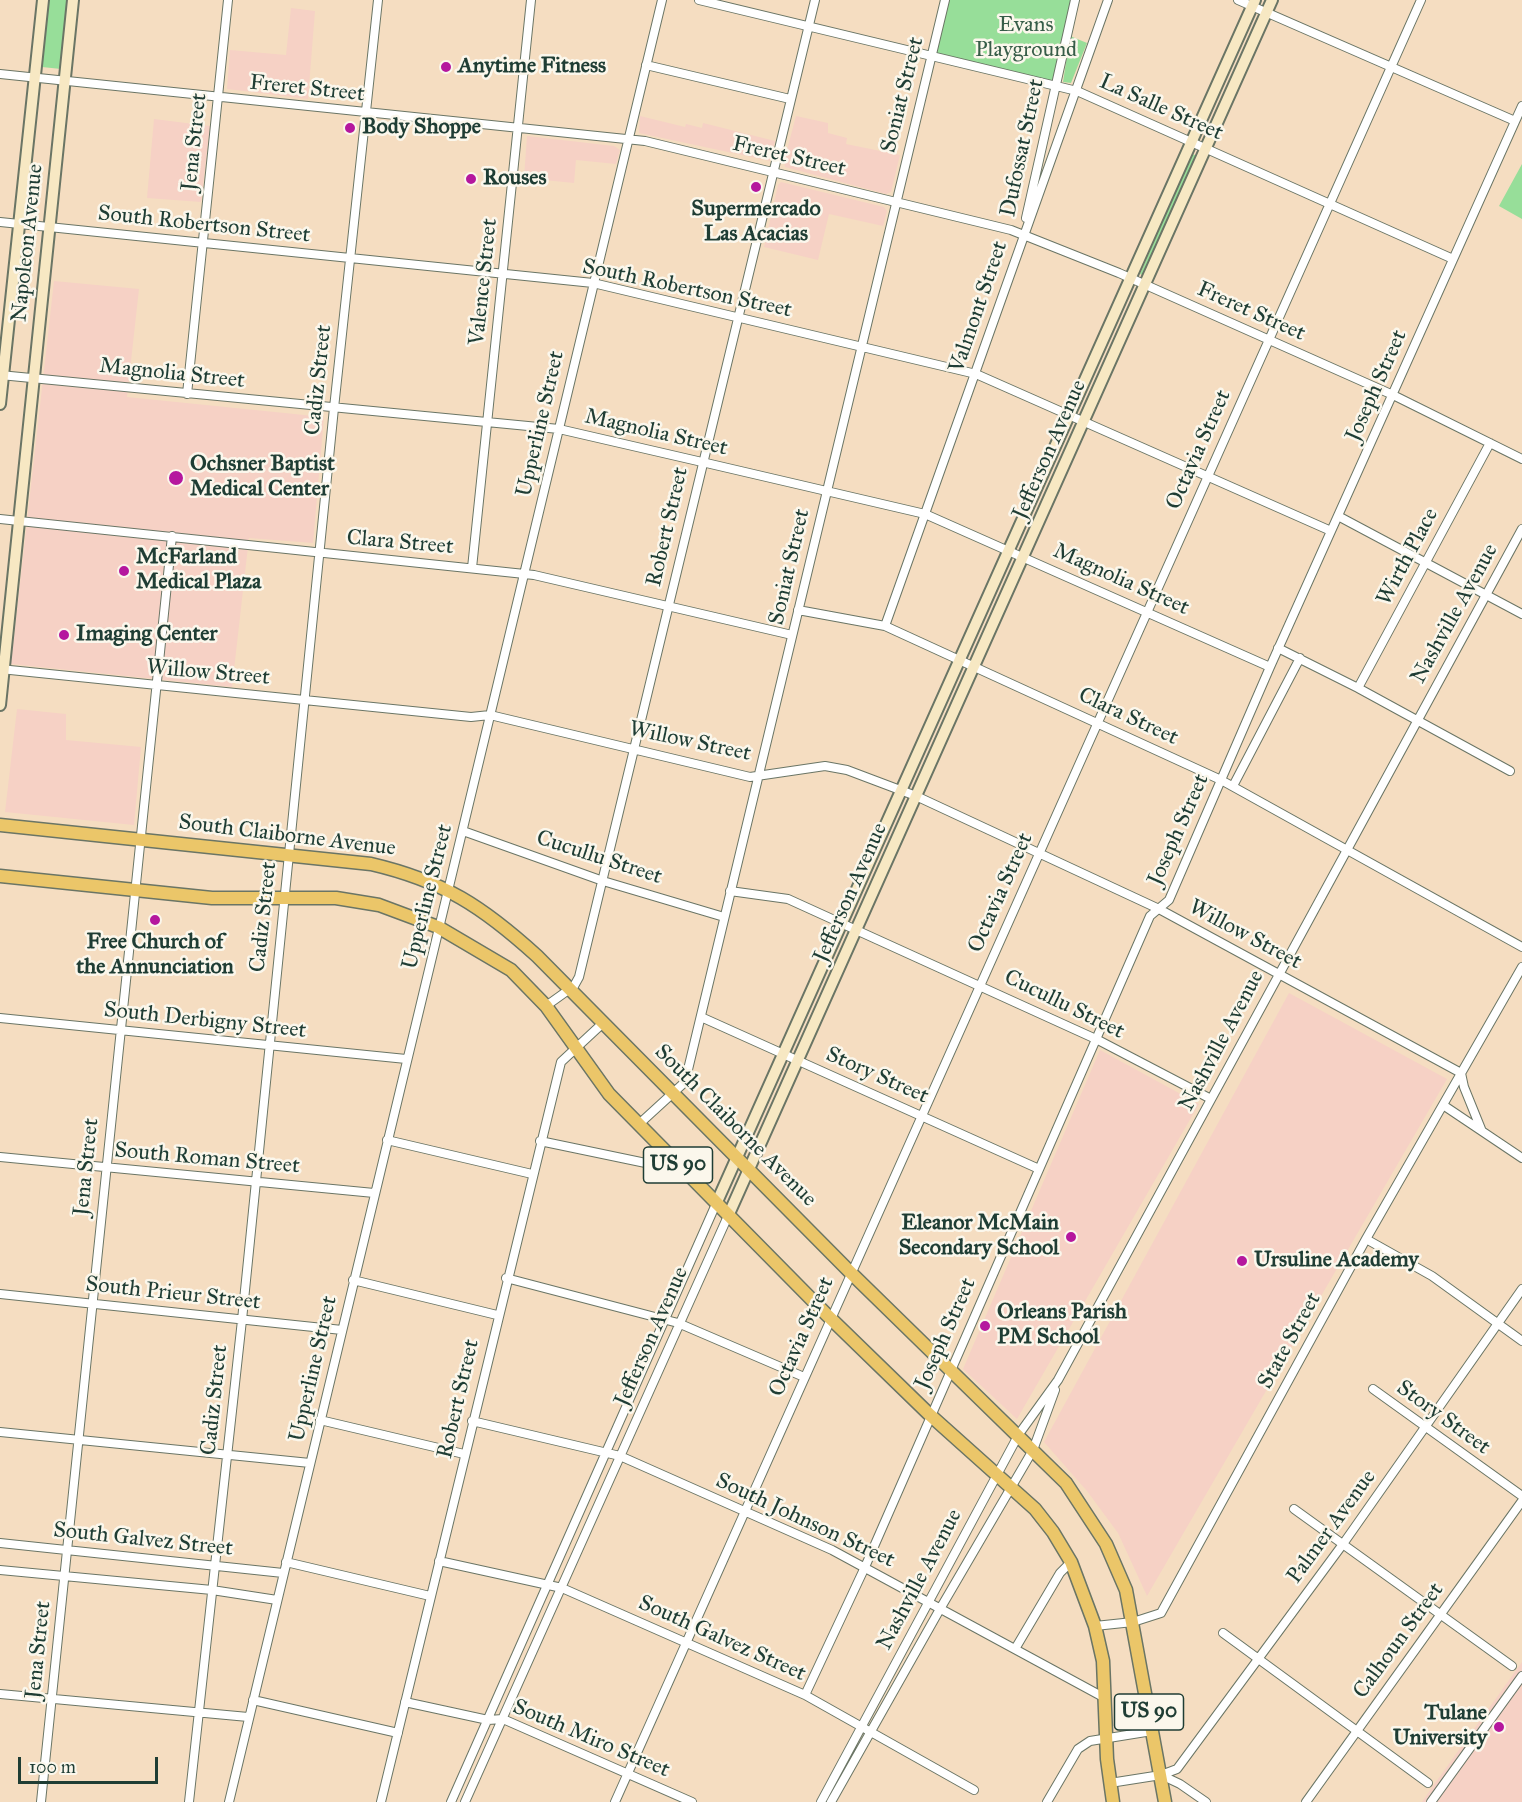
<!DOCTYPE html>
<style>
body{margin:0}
#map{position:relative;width:1522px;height:1802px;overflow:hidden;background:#f5ddc1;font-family:"IM FELL Great Primer",serif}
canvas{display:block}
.scale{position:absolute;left:18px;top:1757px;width:140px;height:27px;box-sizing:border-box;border:3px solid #1f3d34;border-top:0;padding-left:8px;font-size:18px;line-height:21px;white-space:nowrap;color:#1f3d34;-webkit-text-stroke:4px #fbf7ec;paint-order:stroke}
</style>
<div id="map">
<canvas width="1522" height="1802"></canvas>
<div class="scale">100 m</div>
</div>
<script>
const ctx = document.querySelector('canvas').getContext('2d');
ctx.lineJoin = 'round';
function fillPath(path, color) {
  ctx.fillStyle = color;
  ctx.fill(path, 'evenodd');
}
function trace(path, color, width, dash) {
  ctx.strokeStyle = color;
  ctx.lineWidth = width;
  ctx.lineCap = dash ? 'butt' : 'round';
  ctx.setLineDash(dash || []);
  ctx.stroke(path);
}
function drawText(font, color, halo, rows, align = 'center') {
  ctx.font = font + ' "IM FELL Great Primer",serif';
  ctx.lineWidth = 5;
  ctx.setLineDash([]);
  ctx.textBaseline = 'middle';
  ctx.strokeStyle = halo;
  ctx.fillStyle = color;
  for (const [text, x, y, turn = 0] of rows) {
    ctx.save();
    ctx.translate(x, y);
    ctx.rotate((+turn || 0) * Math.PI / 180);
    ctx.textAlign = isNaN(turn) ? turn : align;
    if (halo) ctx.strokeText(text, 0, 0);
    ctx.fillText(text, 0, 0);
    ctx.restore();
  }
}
fillPath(new Path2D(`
 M 291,8 L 315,11 L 308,99 L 227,89 L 230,50 L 286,55 Z
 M 640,116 L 685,127 L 686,124 L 702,128 L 703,123 L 775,141 L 770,161 L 639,133 Z
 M 796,116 L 828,123 L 828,133 L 847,138 L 846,144 L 900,155 L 891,192 L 886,194 L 785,167 L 784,161 Z
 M 154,119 L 210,126 L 201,202 L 147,198 Z
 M 527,136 L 614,146 L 620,150 L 616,164 L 576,160 L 574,183 L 524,178 Z
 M 781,182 L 884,207 L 887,211 L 883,226 L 829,214 L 818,260 L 764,247 L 778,185 Z
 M 54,281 L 139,289 L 127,397 L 324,417 L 313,543 L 249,538 L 232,687 L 11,664 Z
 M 17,709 L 66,714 L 66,740 L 141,747 L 134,825 L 5,812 Z
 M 1289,993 L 1447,1079 L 1147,1596 L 1118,1533 L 1087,1491 L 1044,1442 Z
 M 1100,1050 L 1199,1104 L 1017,1419 L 963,1369 Z
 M 1522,1662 L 1522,1802 L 1422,1802 L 1433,1786 Z`), '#f6d1c5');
fillPath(new Path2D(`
 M 49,0 L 68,0 L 61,69 L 42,67 Z
 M 945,0 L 1075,0 L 1055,86 L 931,56 Z
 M 1070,36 L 1087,43 L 1071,83 L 1063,82 Z
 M 1192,154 L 1198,156 L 1145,276 L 1140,274 Z
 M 1522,164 L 1522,219 L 1499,206 Z`), '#97de99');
const street = new Path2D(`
 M 699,0 L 1077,91 L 1453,259
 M 1238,0 L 1515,121
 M 646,65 L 790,99
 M 0,74 L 645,141 L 1011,230 L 1119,273 L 1393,395 L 1522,459
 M 1026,218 L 1075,0
 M 0,222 L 593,283 L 976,374 L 1331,531
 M 0,375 L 559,429 L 702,462 L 925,514 L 1270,667
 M 187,394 L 228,0
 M 1338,516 L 1522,614
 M 0,519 L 534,575 L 792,635
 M 472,568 L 531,0
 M 798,610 L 885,626 L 1221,780 L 1522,947
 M 885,626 L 1108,0
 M 1278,648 L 1358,688 L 1510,771
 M 0,669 L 471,717 L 490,715 L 750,777 L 825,766 L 847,770 L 916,796 L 1159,909 L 1461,1073 L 1464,1087 L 1481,1129
 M 1358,688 L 1490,443
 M 1233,786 L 1300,658
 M 463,831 L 603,881 L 724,917
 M 730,891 L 788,899 L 1098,1040 L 1211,1099
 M 546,1006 L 574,986 L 579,977 L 815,0
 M 701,1017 L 1039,1169
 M 0,1018 L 406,1059
 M 1443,1105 L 1522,1158
 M 638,1125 L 685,1082 L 945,0
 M 387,1140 L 532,1174
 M 540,1141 L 684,1171
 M 0,1157 L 374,1193
 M 1366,1239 L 1432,1276 L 1522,1341
 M 506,1278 L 678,1323 L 804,1377
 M 353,1280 L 497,1315
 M 0,1294 L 342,1330
 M 1373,1389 L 1522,1496
 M 320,1420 L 464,1454
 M 472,1421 L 620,1456 L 832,1550 L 1105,1698
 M 0,1432 L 310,1463
 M 1294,1509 L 1512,1666
 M 0,1543 L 283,1573
 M 439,1561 L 562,1588 L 805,1695 L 974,1790
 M 286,1562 L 430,1596
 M 0,1570 L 212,1590 L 277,1600
 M 1095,1626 L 1133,1622 L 1161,1613 L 1366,1239 L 1522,967
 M 1223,1633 L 1428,1783
 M 1015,1649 L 1060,1573 L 1071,1562
 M 0,1694 L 248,1717
 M 805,1695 L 865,1567 L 1150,916 L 1169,900 L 1270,667 L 1522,106
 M 253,1700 L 398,1733
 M 405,1702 L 488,1720 L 503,1719 L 692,1802
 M 1161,1775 L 1180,1784 L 1206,1802
 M 1110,1783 L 1161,1775 L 1177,1769 L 1343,1544 L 1522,1289
 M 41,1802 L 172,536
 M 189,1802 L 242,1320 L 334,408 L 378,0
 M 229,1802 L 662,0
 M 381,1802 L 561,1062 L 603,1023
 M 451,1802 L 716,1204
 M 465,1802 L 728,1216
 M 615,1802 L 1421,0
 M 821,1802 L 1019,1434 L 1058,1380 L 1522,529
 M 831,1802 L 940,1609 L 1033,1450 L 1055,1390
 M 1047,1802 L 1078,1749 L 1090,1741 L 1152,1731
 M 1306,1802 L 1522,1501
 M 1431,1802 L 1522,1676`);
const secondary = new Path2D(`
 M 0,404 L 43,0
 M 0,705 L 73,0
 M 716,1204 L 1255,0
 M 728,1216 L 1272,0`);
const primary = new Path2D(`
 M 0,825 L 371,864 C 444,881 483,907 537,956 L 850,1272 L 1066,1483 L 1106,1544 L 1126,1590 L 1165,1802
 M 0,876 L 212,898 L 336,898 L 379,905 L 438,927 L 511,970 L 546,1006 L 609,1094 L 826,1314 L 930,1415 L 1035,1509 L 1053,1532 L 1071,1562 L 1095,1626 L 1103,1661 L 1107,1759 L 1113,1802`);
trace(street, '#6a7565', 10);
trace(secondary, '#6a7565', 14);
trace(primary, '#6a7565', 15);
trace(street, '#fff', 8);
trace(secondary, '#f7e8c3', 10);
trace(primary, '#ebc669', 12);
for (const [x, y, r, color] of [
 [446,67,6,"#b5179e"],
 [350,128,6,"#b5179e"],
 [471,179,6,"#b5179e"],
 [756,187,6,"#b5179e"],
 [176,478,8,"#b5179e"],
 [124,571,6,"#b5179e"],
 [64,635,6,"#b5179e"],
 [155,920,6,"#b5179e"],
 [1071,1237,6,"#b5179e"],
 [1242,1261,6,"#b5179e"],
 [985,1326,6,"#b5179e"],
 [1499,1727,6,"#b5179e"]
]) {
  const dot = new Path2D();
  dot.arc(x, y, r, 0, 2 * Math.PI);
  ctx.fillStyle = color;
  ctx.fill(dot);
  trace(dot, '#fbf7ec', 2);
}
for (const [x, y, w] of [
 [678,1165,69],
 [1149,1712,69]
]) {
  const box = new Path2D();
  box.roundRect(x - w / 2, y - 18, w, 36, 4.5);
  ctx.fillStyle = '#fbf7ec';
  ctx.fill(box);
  trace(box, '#1f3d34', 1.5);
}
drawText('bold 21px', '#1f3d34', null, [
 ["US 90",678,1165],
 ["US 90",1149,1712]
]);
drawText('22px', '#375d48', '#fbf7ec', [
 ["Evans",1026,26],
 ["Playground",1026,51]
]);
drawText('bold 22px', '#1f3d34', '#fbf7ec', [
 ["Anytime Fitness",458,67],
 ["Body Shoppe",362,128],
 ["Rouses",483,179],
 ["Supermercado",756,210,"center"],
 ["Las Acacias",756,235,"center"],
 ["Ochsner Baptist",190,465],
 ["Medical Center",190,490],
 ["McFarland",136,558],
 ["Medical Plaza",136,583],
 ["Imaging Center",76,635],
 ["Free Church of",155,943,"center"],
 ["the Annunciation",155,968,"center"],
 ["Eleanor McMain",1059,1224,"right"],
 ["Secondary School",1059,1249,"right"],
 ["Ursuline Academy",1254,1261],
 ["Orleans Parish",997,1313],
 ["PM School",997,1338],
 ["Tulane",1487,1714,"right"],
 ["University",1487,1739,"right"]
], 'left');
drawText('22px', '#1f3d34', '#fbf7ec', [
 ["Freret Street",307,89,6],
 ["Soniat Street",903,95,-76],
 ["La Salle Street",1161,108,24],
 ["Jena Street",195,142,-84],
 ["Dufossat Street",1023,148,-78],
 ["Freret Street",789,157,13],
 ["South Robertson Street",204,225,6],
 ["Napoleon Avenue",28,243,-84],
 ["Valence Street",484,282,-84],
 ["South Robertson Street",687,289,12],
 ["Valmont Street",979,307,-71],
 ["Freret Street",1251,312,24],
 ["Magnolia Street",172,374,6],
 ["Cadiz Street",319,380,-84],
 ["Joseph Street",1377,386,-66],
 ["Upperline Street",541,424,-77],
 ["Magnolia Street",656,433,13],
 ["Jefferson Avenue",1050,450,-66],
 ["Octavia Street",1199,450,-66],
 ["Robert Street",668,527,-77],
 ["Clara Street",400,543,5],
 ["Wirth Place",1408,557,-62],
 ["Soniat Street",790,567,-77],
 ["Magnolia Street",1121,580,24],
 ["Nashville Avenue",1455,614,-61],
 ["Willow Street",208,673,5],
 ["Clara Street",1128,717,25],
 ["Willow Street",690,742,12],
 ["Joseph Street",1179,830,-66],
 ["South Claiborne Avenue",287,836,7],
 ["Cucullu Street",599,858,18],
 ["Jefferson Avenue",851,893,-66],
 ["Octavia Street",1001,893,-66],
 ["Upperline Street",428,897,-76],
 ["Cadiz Street",264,917,-84],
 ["Willow Street",1245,935,28],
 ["Cucullu Street",1064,1005,26],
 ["South Derbigny Street",205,1021,6],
 ["Nashville Avenue",1222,1041,-62],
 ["Story Street",877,1076,24],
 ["South Claiborne Avenue",735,1126,45],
 ["South Roman Street",207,1159,5],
 ["Jena Street",87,1167,-84],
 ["South Prieur Street",173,1294,6],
 ["Joseph Street",946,1334,-66],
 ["Jefferson Avenue",652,1337,-66],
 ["Octavia Street",802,1337,-66],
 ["State Street",1290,1341,-61],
 ["Upperline Street",314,1369,-77],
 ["Robert Street",459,1399,-77],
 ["Cadiz Street",215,1400,-84],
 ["Story Street",1443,1418,36],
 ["South Johnson Street",805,1521,25],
 ["Palmer Avenue",1332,1527,-54],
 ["South Galvez Street",143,1540,6],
 ["Nashville Avenue",920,1580,-62],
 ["South Galvez Street",722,1639,24],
 ["Calhoun Street",1399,1641,-54],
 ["Jena Street",39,1650,-84],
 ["South Miro Street",591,1739,23]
]);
</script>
